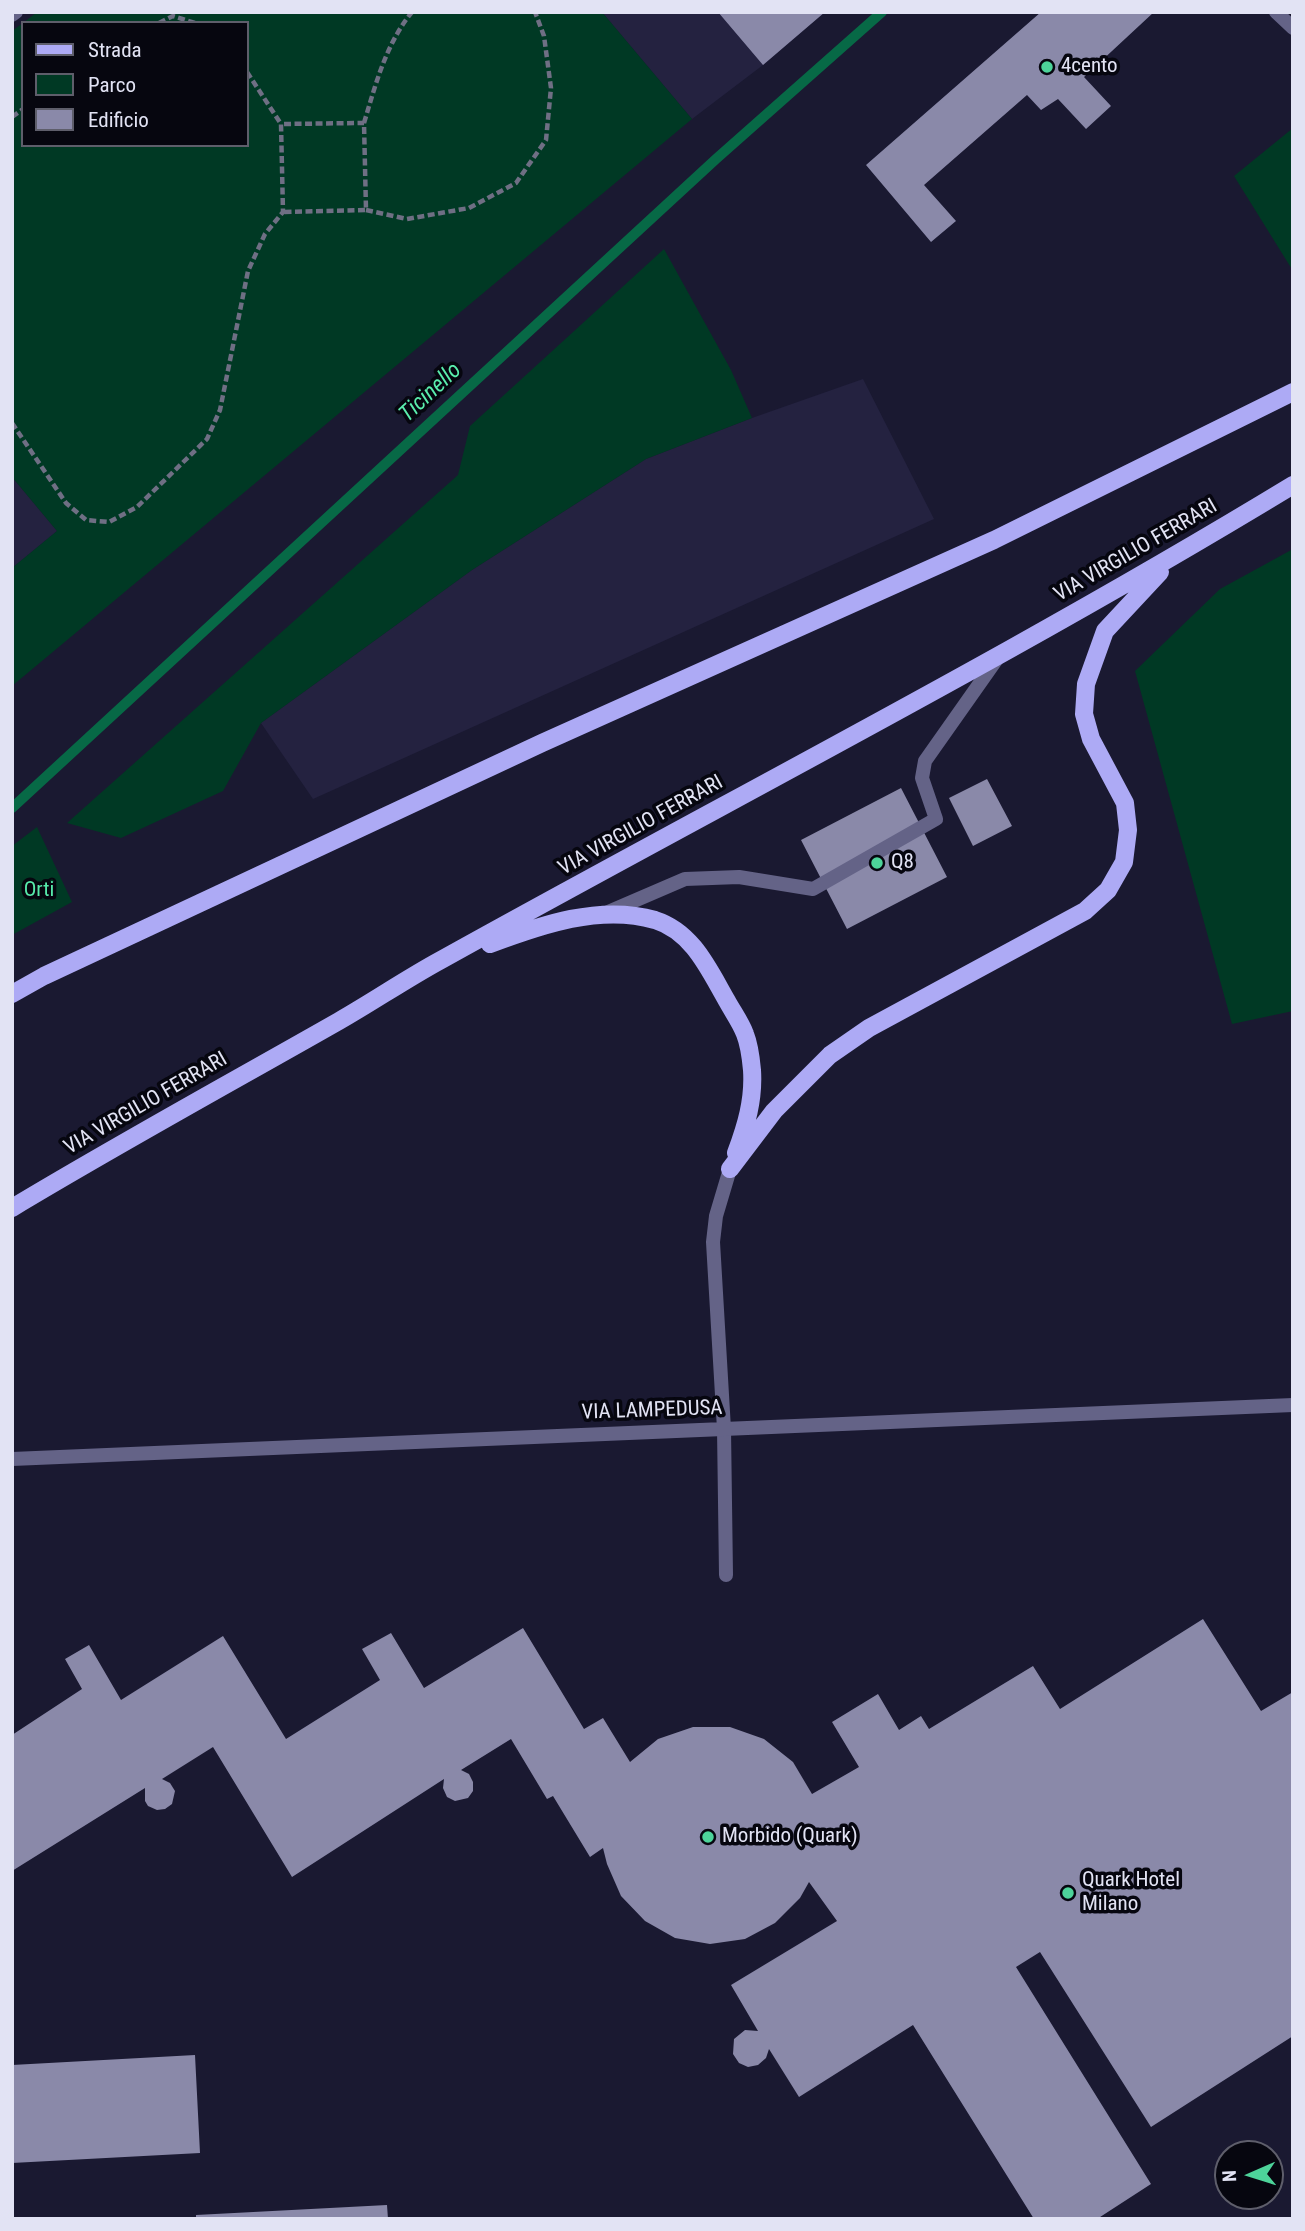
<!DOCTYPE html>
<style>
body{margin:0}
#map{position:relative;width:1305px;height:2231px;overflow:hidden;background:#1a1931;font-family:"Roboto Condensed",sans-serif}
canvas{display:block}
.frame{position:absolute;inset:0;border:14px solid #e2e3f4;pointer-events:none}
.legend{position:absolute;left:21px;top:21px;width:228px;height:126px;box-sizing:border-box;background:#06060f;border:2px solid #5e5e6b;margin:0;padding:9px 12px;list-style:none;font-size:21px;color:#e2e3f4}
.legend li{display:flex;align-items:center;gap:14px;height:35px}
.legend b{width:35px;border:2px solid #5e5e6b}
.north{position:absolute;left:1214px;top:2140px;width:70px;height:70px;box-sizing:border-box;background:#06060f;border:2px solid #5e5e6b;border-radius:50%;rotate:267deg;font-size:19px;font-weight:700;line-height:28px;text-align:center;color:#e2e3f4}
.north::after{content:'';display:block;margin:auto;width:24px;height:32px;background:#4dd39a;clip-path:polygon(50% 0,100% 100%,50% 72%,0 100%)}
</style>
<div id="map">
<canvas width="1305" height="2231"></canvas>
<div class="frame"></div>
<ul class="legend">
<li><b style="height:9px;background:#adaaf5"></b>Strada</li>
<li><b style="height:19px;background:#003924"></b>Parco</li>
<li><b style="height:19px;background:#8a89a9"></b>Edificio</li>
</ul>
<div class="north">N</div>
</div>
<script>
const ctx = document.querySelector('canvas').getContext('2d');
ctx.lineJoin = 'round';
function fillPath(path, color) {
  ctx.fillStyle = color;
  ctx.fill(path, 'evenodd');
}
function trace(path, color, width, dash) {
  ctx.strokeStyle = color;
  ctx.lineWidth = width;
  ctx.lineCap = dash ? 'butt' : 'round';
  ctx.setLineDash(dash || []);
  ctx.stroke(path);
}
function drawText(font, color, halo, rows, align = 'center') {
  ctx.font = font + ' "Roboto Condensed",sans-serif';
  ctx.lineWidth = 7;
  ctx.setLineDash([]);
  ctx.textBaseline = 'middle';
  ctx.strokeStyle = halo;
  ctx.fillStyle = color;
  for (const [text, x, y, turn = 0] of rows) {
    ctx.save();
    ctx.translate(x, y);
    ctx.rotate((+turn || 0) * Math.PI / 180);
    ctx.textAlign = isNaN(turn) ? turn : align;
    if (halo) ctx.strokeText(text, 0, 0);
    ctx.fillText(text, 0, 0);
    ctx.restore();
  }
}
fillPath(new Path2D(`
 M 602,12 L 825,12 L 763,65 L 692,119 Z
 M 863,379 L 934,519 L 313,799 L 261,723 L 472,570 L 646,459 L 752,418 Z
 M 12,477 L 57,531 L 12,568 Z`), '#242240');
fillPath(new Path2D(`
 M 37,12 L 602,12 L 692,119 L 12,686 L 12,568 L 57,531 L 12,477 L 12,31 L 23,23 L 23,145 L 247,145 L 247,23 L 23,23 Z
 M 1293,128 L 1293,271 L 1234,176 Z
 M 664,249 L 731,370 L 752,418 L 646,459 L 472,570 L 261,723 L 223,791 L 121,838 L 67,823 L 458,475 L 470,426 Z
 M 1293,549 L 1293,1011 L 1232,1024 L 1135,671 L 1220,589 Z
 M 37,827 L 72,902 L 12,935 L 12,846 Z`), '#003924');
trace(new Path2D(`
 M 12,808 L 716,159 L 882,12`), '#076946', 10);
fillPath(new Path2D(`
 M 718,12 L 825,12 L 763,65 Z
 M 1041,12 L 1154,12 L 1084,77 L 1111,106 L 1086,129 L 1058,99 L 1041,110 L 1027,95 L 924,185 L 956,221 L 931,242 L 866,165 Z
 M 987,779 L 1012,826 L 973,846 L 949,798 Z
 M 901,788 L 947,877 L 847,929 L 801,840 Z
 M 1203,1619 L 1261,1711 L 1293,1692 L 1293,2036 L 1151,2127 L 1040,1952 L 1016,1967 L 1151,2184 L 1097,2219 L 1034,2219 L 913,2025 L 799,2097 L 769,2049 L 766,2058 L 758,2065 L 748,2067 L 739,2063 L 733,2054 L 734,2039 L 745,2030 L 758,2031 L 731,1985 L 837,1921 L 809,1882 L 800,1898 L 775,1923 L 745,1939 L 710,1944 L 675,1938 L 645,1921 L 621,1896 L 607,1864 L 603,1848 L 590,1857 L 553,1796 L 547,1799 L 511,1739 L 461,1770 L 469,1774 L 473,1782 L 473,1791 L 468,1798 L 455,1801 L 447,1797 L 443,1788 L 444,1779 L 292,1877 L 213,1747 L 162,1779 L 170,1783 L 175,1791 L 172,1804 L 165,1809 L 157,1810 L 148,1806 L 145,1801 L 145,1788 L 12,1871 L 12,1735 L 82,1689 L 65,1659 L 89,1645 L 121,1700 L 223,1636 L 286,1739 L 380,1680 L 362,1649 L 391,1633 L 424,1688 L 523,1628 L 584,1729 L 603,1718 L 630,1762 L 658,1739 L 693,1727 L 730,1727 L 764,1739 L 793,1762 L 812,1794 L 859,1767 L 832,1722 L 878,1694 L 899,1730 L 921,1716 L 929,1729 L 1033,1666 L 1060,1709 Z
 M 195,2055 L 200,2153 L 12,2163 L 12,2065 Z
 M 387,2205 L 388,2219 L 196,2219 L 196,2215 Z`), '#8a89a9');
trace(new Path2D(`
 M 159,23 L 173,16 L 195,23
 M 247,72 L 281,124
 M 12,117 L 23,109
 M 364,123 C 376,83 386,44 412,12
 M 366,210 L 407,219 L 469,208 L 516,183 L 546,140 L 551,88 L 544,36 L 535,12
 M 12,423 L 66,503 L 86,520 L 109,522 L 137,507 L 207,439 L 220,410 L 248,271 L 265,234 L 283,212 L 281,124 L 364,123 L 366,210 L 283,212`), '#6f6f84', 4.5, [7, 3.5]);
trace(new Path2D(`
 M 606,913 L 685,879 L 739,877 L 813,889 L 936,819 L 922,778 L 925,761 L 999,656
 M 724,1429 L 726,1575`), '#646387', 14);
trace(new Path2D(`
 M 1276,12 L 1293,28
 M 12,15 L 16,12
 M 724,1429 L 713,1242 L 716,1216 L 730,1169
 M 12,1459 L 1293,1405`), '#646387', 14);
trace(new Path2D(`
 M 490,944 C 541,925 600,904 655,920 C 693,932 709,970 727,1001 C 733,1012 741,1023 745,1034 C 749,1044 751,1059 752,1070 C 754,1100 746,1126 736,1153
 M 12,994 L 44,976 L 542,743 L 994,540 L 1293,392
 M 730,1169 L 774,1111 L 830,1055 L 869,1028 L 1085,911 L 1108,890 L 1124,862 L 1128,830 L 1125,803 L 1091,739 L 1084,714 L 1086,684 L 1105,631 L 1160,572
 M 12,1208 C 120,1143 230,1083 339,1021 C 374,1001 406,979 441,960 C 725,802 1015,654 1293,485`), '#adaaf5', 18);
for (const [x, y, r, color] of [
 [1047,67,7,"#4dd39a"],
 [877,863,7,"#4dd39a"],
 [708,1837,7,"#4dd39a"],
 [1068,1893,7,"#4dd39a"]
]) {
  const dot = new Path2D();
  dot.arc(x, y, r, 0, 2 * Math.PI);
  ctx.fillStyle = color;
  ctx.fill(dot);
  trace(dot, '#06060f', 2.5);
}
drawText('21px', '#e2e3f4', '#06060f', [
 ["4cento",1061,67],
 ["Q8",891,863],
 ["Morbido (Quark)",722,1837],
 ["Quark Hotel",1082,1881],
 ["Milano",1082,1905]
], 'left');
drawText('21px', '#e2e3f4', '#06060f', [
 ["VIA VIRGILIO FERRARI",1136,551,-30],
 ["VIA VIRGILIO FERRARI",641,826,-29],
 ["VIA VIRGILIO FERRARI",146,1104,-30],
 ["VIA LAMPEDUSA",652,1411,-2]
]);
drawText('21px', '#56e9aa', '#06060f', [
 ["Orti",39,891]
]);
drawText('italic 23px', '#5aedad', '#06060f', [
 ["Ticinello",431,393,-43]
]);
</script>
